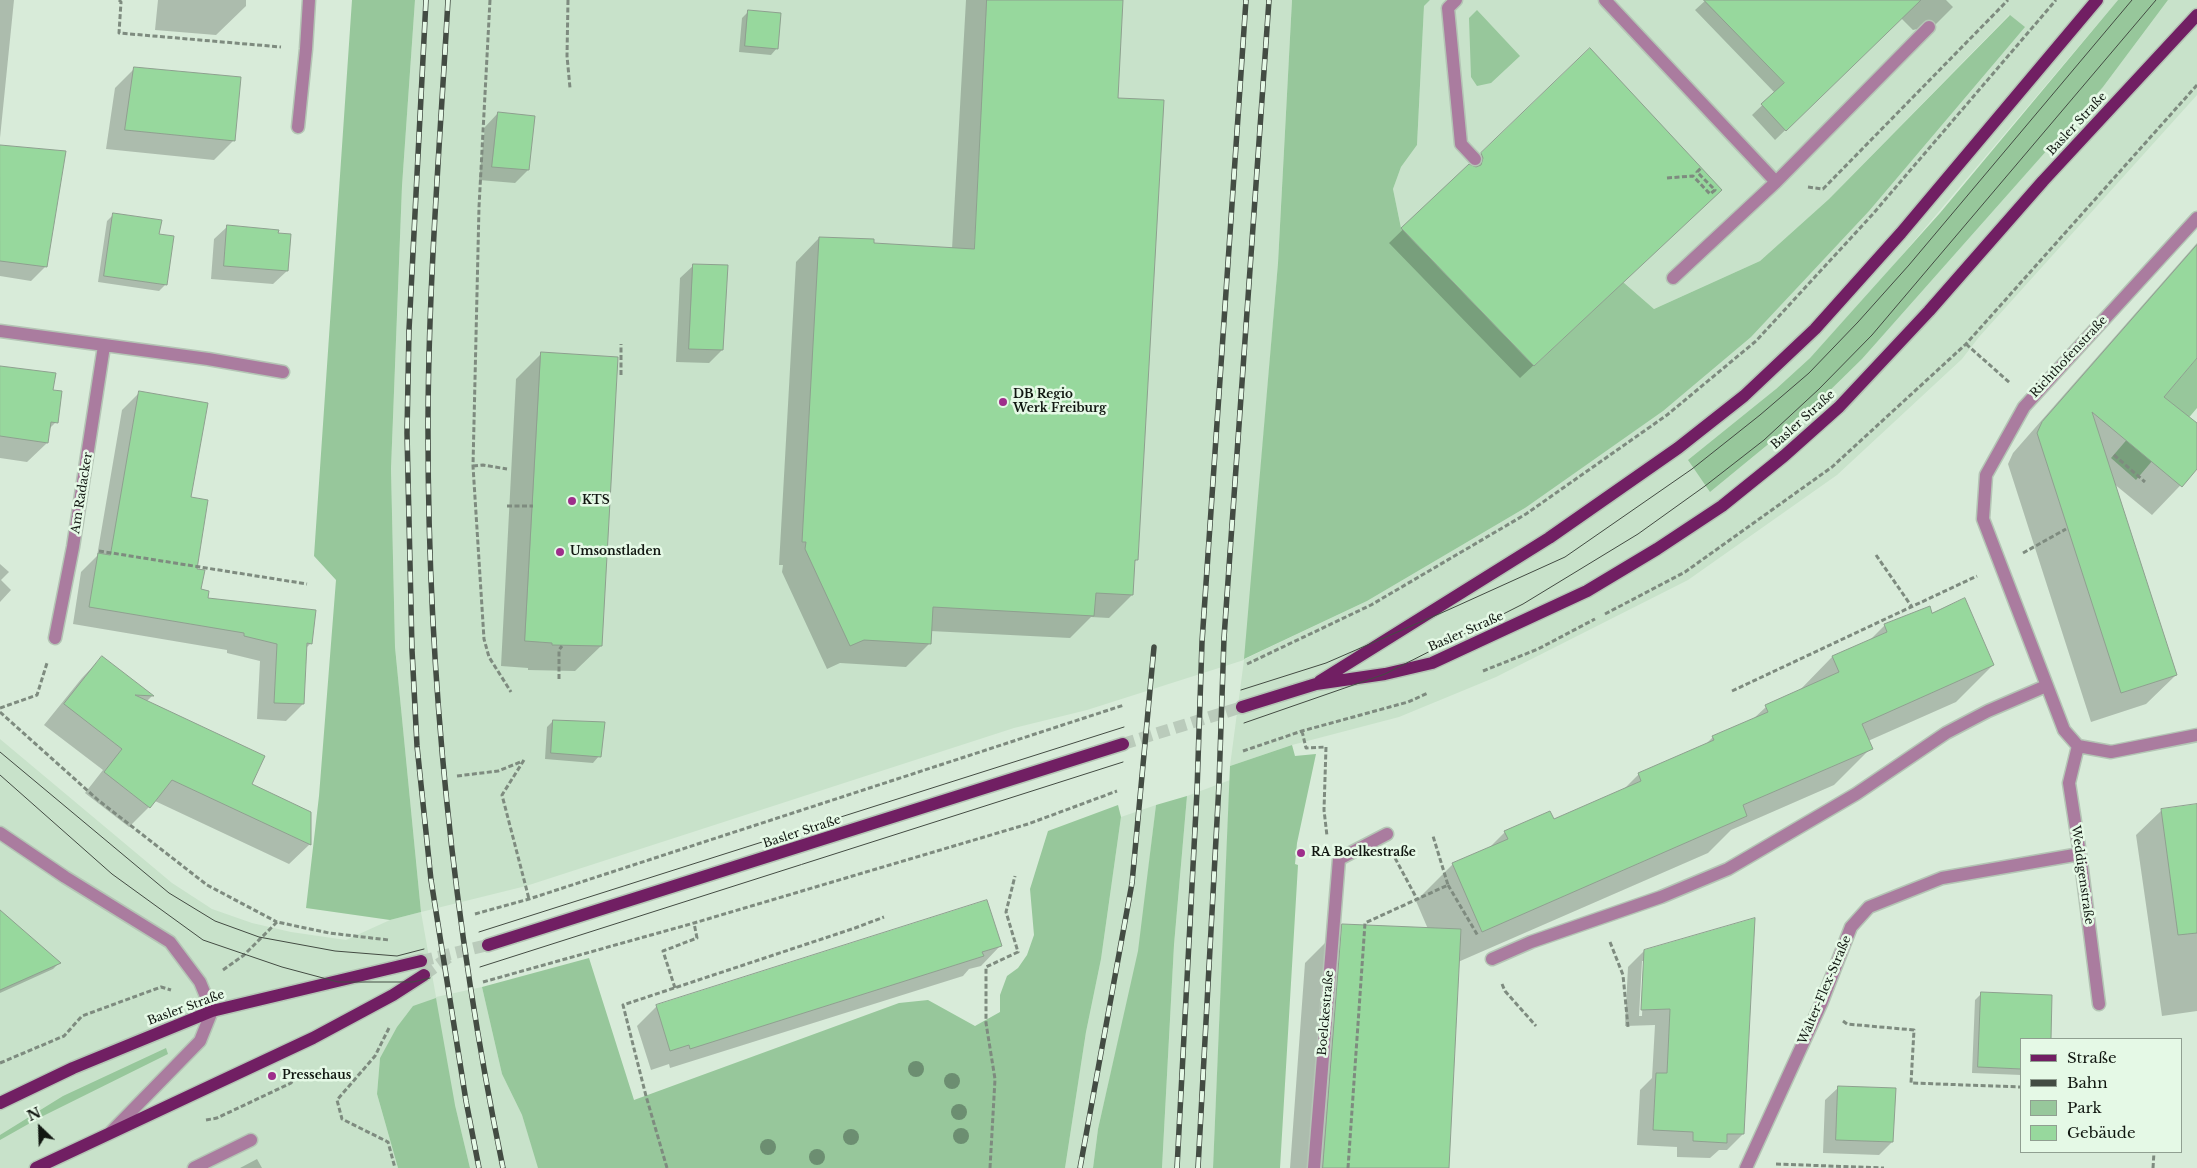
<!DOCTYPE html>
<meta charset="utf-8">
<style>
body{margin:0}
#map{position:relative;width:2197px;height:1168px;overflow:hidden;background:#d8ebd9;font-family:"Libre Baskerville",serif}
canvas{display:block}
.legend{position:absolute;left:2020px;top:1038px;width:162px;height:115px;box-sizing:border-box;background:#e5f9e6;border:1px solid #909f91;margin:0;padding:6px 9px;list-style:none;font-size:15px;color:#111711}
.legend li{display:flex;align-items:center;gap:10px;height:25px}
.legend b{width:25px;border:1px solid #909f91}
.north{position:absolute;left:15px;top:1103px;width:50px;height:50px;-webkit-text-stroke:4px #e5f9e6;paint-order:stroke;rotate:336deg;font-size:14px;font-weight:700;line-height:20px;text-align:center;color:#111711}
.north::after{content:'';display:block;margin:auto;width:18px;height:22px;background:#111711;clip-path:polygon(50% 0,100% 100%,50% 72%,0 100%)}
</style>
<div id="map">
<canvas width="2197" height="1168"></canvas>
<ul class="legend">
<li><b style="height:6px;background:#711f63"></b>Straße</li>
<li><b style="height:6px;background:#434c43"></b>Bahn</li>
<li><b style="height:14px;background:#97c79b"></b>Park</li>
<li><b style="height:14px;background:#97d89d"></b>Gebäude</li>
</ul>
<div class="north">N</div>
</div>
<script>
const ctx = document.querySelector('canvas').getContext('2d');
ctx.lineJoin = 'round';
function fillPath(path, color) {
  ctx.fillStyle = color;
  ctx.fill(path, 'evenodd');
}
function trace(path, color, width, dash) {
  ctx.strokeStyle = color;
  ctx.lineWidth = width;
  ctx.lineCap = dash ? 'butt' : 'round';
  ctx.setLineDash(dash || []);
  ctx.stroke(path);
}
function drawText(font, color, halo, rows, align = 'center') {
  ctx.font = font + ' "Libre Baskerville",serif';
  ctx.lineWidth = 5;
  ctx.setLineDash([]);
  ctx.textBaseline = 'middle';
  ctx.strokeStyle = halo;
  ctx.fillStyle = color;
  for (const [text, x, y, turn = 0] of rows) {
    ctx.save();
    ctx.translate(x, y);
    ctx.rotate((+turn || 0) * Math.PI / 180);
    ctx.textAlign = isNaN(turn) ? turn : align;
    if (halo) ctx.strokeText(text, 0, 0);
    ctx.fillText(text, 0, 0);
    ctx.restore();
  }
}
fillPath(new Path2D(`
 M 415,0 L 1292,0 L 1278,263 L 1245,659 L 1367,601 L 1525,508 L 2024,27 L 2009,15 L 1829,199 L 1760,261 L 1654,309 L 1623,282 L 1534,366 L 1401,228 L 1393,189 L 1401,167 L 1417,145 L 1424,6 L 1430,0 L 2118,0 L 1876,286 L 1810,358 L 1776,389 L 1710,492 L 1810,410 L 1862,359 L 2103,87 L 2168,0 L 2197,0 L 2197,95 L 1979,337 L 1962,359 L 1837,475 L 1688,580 L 1496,677 L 1399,717 L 1292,745 L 1230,766 L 1244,660 L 1087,710 L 1014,728 L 526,886 L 421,912 L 436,997 L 482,987 L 502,1074 L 522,1115 L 539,1168 L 470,1168 L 455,1105 L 407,1014 L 380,1058 L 377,1094 L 398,1168 L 0,1168 L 0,739 L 172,883 L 212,909 L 252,923 L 291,932 L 346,940 L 390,920 L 421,912 L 395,647 L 391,469 L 402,186 Z
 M 1230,780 L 1213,1168 L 1162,1168 L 1174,945 L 1187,796 Z
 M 1156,805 L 1139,951 L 1098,1129 L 1093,1168 L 1065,1168 L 1086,1032 L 1101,959 L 1121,817 Z`), '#c8e2ca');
fillPath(new Path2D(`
 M 352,0 L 415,0 L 402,186 L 391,469 L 395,647 L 421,912 L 390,920 L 306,908 L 319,796 L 336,580 L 314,556 Z
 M 1292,0 L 1430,0 L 1424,6 L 1417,145 L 1401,167 L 1393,189 L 1401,228 L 1534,366 L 1623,282 L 1654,309 L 1760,261 L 1829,199 L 2010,15 L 2025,27 L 1869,211 L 1751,337 L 1663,411 L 1525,508 L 1367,601 L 1244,659 L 1278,263 Z
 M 2118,0 L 2168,0 L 2103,87 L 1862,359 L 1810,410 L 1710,492 L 1688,460 L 1776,389 L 1810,358 L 1940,213 Z
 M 1477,10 L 1520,56 L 1491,83 L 1477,86 L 1471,77 L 1469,18 Z
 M 2197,358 L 2197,408 L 2136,480 L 2111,458 Z
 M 1292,745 L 1295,756 L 1316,754 L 1297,843 L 1295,864 L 1298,865 L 1280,1168 L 1213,1168 L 1230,766 Z
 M 1187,796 L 1174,945 L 1162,1168 L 1093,1168 L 1098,1129 L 1138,951 L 1156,805 Z
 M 1118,805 L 1121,817 L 1101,959 L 1086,1032 L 1065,1168 L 538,1168 L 522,1115 L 502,1074 L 482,987 L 589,958 L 634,1100 L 899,1003 L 928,1000 L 975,1026 L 1000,1012 L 1000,995 L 1007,976 L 1018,968 L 1027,955 L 1034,935 L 1030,889 L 1048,831 Z
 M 436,998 L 455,1105 L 470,1168 L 398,1168 L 377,1094 L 380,1058 L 397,1027 L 413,1006 Z
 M 166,1048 L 168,1054 L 39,1118 L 0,1140 L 0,1135 L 63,1096 Z`), '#97c79b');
fillPath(new Path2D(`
 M 0,0 L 14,0 L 0,138 Z
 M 158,0 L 246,0 L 246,6 L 216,35 L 155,30 Z
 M 966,0 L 1122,0 L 1116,99 L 1137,559 L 1134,562 L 1132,595 L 1109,618 L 1091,617 L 1070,638 L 930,631 L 930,643 L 906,667 L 840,663 L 827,669 L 782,572 L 783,565 L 779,565 L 796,262 L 819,238 L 873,244 L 952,249 Z
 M 1706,0 L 1946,0 L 1953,7 L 1926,34 L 1921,28 L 1913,30 L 1901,18 L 1775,140 L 1752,115 L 1775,93 L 1695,10 Z
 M 748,12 L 777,48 L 771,55 L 739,52 L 742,18 Z
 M 135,68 L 234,140 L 214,160 L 106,149 L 115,88 Z
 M 498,113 L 528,170 L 515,183 L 479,180 L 485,127 Z
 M 0,146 L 46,266 L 31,281 L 0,276 Z
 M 1481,154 L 1721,190 L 1520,378 L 1389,243 Z
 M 114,214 L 158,235 L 166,284 L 159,291 L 98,282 L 107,221 Z
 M 228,226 L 290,235 L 287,271 L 273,284 L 211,279 L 214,239 Z
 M 2197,243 L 2197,356 L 2162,397 L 2197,425 L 2197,468 L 2152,515 L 2113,483 L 2176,675 L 2146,704 L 2091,722 L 2008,464 L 2013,453 Z
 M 694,265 L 722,350 L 709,363 L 676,362 L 680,278 Z
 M 541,354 L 601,646 L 575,671 L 528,670 L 528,668 L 501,666 L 516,379 Z
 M 0,367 L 56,422 L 48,430 L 47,443 L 27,462 L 0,458 Z
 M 139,393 L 190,498 L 195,570 L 199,590 L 206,599 L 311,643 L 306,648 L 303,704 L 286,721 L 257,719 L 260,661 L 227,653 L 227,650 L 73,624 L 81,572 L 97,556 L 122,410 Z
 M 0,564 L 9,572 L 1,580 L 11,590 L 0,602 Z
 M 1932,614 L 1993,665 L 1956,702 L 1868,741 L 1871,748 L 1834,785 L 1731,830 L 1708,853 L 1458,962 L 1448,1168 L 1290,1168 L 1305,963 L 1342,926 L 1428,929 L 1416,901 L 1453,864 L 1489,848 L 1505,832 L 1553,820 L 1623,790 L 1639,774 L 1705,745 L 1713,737 L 1752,720 L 1766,707 L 1798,692 L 1832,657 L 1869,641 L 1885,625 Z
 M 102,657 L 152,696 L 146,702 L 310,844 L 289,864 L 155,801 L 129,827 L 85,793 L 103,770 L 44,725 L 82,678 Z
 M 553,721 L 599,756 L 593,763 L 545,759 L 547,727 Z
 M 2197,805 L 2197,1011 L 2162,1016 L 2136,835 L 2162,810 Z
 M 0,928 L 59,963 L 53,969 L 0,993 Z
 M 1000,946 L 981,966 L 969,969 L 963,976 L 670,1068 L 669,1064 L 651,1070 L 637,1026 L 657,1006 Z
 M 1644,951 L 1743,1134 L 1727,1150 L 1719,1150 L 1710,1158 L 1677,1157 L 1677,1147 L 1637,1145 L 1640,1090 L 1652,1078 L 1655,1025 L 1625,1026 L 1628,967 ZM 1642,961 L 1644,961 L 1642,1016 L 1639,1016 Z
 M 1982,993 L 2051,997 L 2049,1039 L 2021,1039 L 2021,1075 L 1972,1073 L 1975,1000 Z
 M 1839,1087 L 1892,1142 L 1879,1155 L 1823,1153 L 1825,1100 Z
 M 257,1159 L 262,1168 L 240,1168 Z`), '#0003');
const building = new Path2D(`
 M 987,0 L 1123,0 L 1118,98 L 1164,100 L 1138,560 L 1135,560 L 1133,595 L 1096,593 L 1094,616 L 933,607 L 931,644 L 864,640 L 850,646 L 805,549 L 806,542 L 802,542 L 819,237 L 874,239 L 874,243 L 974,249 Z
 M 1704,0 L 1921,0 L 1786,131 L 1761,104 L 1784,83 Z
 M 748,10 L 781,13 L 778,49 L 745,46 Z
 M 1590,48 L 1722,190 L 1534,366 L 1401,228 L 1469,164 L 1476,167 L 1481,165 L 1483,158 L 1481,153 Z
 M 134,67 L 241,77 L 235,141 L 125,130 Z
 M 498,112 L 535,116 L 529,170 L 492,167 Z
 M 0,145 L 66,151 L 47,267 L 0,261 Z
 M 113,213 L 162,220 L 159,234 L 174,236 L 167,285 L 104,276 Z
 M 227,225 L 279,230 L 278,233 L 291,234 L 288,271 L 224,266 Z
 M 2197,245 L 2197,358 L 2164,397 L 2197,423 L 2197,469 L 2182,487 L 2092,412 L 2177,675 L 2121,693 L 2037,433 L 2042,422 Z
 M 693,264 L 728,265 L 723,350 L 689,349 Z
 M 541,352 L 618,357 L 602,646 L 552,645 L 552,643 L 525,641 Z
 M 0,366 L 56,373 L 53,390 L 62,391 L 58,423 L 51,422 L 48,443 L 0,436 Z
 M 139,391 L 208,403 L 191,497 L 208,500 L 197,569 L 205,570 L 201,589 L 209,591 L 208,598 L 316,610 L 312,644 L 307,643 L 304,704 L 274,703 L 277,644 L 244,636 L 244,633 L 89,607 L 98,553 L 110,555 Z
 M 1965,598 L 1994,665 L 1862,724 L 1873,749 L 1743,805 L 1747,816 L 1482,932 L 1452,863 L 1508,839 L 1504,831 L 1550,811 L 1554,819 L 1641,781 L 1638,773 L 1714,740 L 1712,736 L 1768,712 L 1765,705 L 1839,672 L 1832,656 L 1887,632 L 1884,624 L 1930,606 L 1932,613 Z
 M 102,656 L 154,696 L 135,695 L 265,756 L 252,784 L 311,812 L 311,845 L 172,780 L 150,808 L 104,772 L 122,749 L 64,704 Z
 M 553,720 L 605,722 L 601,757 L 551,753 Z
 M 2197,804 L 2197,933 L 2178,935 L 2161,809 Z
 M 987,900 L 1002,946 L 982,952 L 984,956 L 690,1049 L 689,1045 L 670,1051 L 656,1005 Z
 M 0,910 L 61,963 L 0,990 Z
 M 1755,918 L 1744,1134 L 1727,1134 L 1727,1143 L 1693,1141 L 1693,1132 L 1653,1130 L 1656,1073 L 1667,1073 L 1670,1009 L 1641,1010 L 1644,950 Z
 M 1342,924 L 1461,929 L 1449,1168 L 1323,1168 Z
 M 1981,992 L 2052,995 L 2051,1039 L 2021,1039 L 2021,1069 L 1978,1067 Z
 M 1838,1086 L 1896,1088 L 1893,1142 L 1836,1140 Z`);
fillPath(building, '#97d89d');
trace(building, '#8ea08f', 1);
trace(new Path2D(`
 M 1123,744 L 1242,707
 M 421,961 L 488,945
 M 424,975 L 449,957`), '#bacbbb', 12, [12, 6]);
const minor = new Path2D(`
 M 1456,0 L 1448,8 L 1461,144 L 1475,159
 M 1605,0 L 1776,182 L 1673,278
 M 298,127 L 306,49 L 309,0
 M 1776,182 L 1929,27
 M 2197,218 L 2024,407 L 1986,475 L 1983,519 L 2064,730 L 2078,746 L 2111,752 L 2197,735
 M 0,331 L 208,359 L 283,372
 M 55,638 L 73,547 L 104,346
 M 2078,746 L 2069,783 L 2080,854 L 2099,1004
 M 0,833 L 65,877 L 170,942 L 200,982 L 212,1011 L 200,1041 L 111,1132
 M 1492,959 L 1531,942 L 1661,897 L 1728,869 L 1856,794 L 1946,733 L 1988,711 L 2046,686
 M 194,1168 L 251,1140
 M 1314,1168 L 1339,859 L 1387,834
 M 1746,1168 L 1821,1004 L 1851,927 L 1869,907 L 1942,878 L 2080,854`);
const major = new Path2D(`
 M 1320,681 L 1549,538 L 1678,448 L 1744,396 L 1815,329 L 1901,233 L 2097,0
 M 1242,707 L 1316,684 L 1385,674 L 1432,663 L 1587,591 L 1657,549 L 1722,506 L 1784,456 L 1839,407 L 1929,311 L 2043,181 L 2197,15
 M 488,945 L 1123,744
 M 0,1103 L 73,1068 L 212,1011 L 421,961
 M 36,1168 L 313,1038 L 393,995 L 424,975`);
trace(minor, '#b4c5b5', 15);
trace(major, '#b4c5b5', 15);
trace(new Path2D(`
 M 119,0 L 121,2 L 119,33 L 281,47
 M 490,0 L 479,207 L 473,466 L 484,639 L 489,657 L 511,692
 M 568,0 L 567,56 L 570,88
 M 1667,178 L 1693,176 L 1710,194 L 1715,190 L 1697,172 L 1701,168
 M 1808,187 L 1823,189 L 2008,0
 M 1966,344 L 2010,383
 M 621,375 L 621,344
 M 2114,455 L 2145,482
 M 473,466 L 483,465 L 507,469
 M 507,506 L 533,506
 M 99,551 L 307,584
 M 2023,553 L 2066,529
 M 1876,555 L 1912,607
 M 1605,614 L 1685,572 L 1832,467 L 1966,344 L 2197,85
 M 1247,664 L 1371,605 L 1526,514 L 1667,415 L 1756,341 L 1872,215 L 2056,0
 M 1483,671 L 1538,649 L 1595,619
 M 559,679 L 559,650 L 562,646
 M 1732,691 L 1977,576
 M 0,708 L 37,695 L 47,663
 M 0,712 L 98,800 L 207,885 L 277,922
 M 1302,731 L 1306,748 L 1326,747 L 1324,810 L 1327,836
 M 1243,751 L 1302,731 L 1408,702 L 1428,693
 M 524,760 L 502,795 L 529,899
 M 457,776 L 498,771 L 523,761
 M 1395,858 L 1417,899
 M 1448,885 L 1478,936
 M 475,914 L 529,899 L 1124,705
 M 1610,942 L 1623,975 L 1628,1027
 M 223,970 L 244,955 L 277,922 L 329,933 L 389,940
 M 483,982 L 694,923 L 1028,824 L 1117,791
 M 1502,984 L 1505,991 L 1536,1026
 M 675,988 L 663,951 L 697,938 L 694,923
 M 1843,1021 L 1847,1024 L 1914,1030 L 1911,1083 L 2021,1087
 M 389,1028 L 375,1056 L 337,1100 L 342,1119 L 388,1142 L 395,1168
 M 0,1063 L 64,1036 L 82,1016 L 161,987 L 171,990
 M 206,1120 L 217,1118 L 291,1083 L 294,1077
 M 1776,1164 L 1884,1168
 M 667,1168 L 646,1096 L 623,1005 L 855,928 L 884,917
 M 990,1168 L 995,1079 L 986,1023 L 986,967 L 1018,952 L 1006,912 L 1015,876
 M 1348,1168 L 1365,923 L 1448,885 L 1433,836
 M 2153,1168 L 2154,1152`), '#7e8b7f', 3, [5, 2.5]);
trace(minor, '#aa7c9f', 12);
trace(major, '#711f63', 12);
trace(new Path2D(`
 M 1241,690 L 1326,663 L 1448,610 L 1565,557 L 1692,469 L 1760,415 L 1809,373 L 1858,322 L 1909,265 L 2132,0
 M 1244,723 L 1385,674 L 1523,604 L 1638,534 L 1705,486 L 1764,440 L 1819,389 L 1872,335 L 2156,0
 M 0,752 L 169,893 L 215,921 L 259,937 L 335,951 L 397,956 L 424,949
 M 0,775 L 112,874 L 203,940 L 282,967 L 338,982 L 413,982 L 430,978
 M 479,932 L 1124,727
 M 480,967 L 1123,762`), '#434c43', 1);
const rail = new Path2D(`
 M 426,0 L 409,330 L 407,433 L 412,650 L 417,746 L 431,880 L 466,1101 L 479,1168
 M 448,0 C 440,143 428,287 428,430 C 428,678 453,925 503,1168
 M 1080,1168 L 1132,883 L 1154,647
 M 1177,1168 L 1197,791 L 1202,642 L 1246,0
 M 1198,1168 L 1219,784 L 1224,638 L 1269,0`);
trace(rail, '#434c43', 5.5);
trace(rail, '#e5f9e6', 4, [11]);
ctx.fillStyle = '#6c8e71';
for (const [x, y] of [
 [916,1069],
 [952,1081],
 [959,1112],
 [961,1136],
 [851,1137],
 [768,1147],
 [817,1157]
]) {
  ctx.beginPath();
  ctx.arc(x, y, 8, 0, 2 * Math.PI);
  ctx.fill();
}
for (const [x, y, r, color] of [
 [1003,402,5,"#9e2e8b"],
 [572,501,5,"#9e2e8b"],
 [560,552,5,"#9e2e8b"],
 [1301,853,5,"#9e2e8b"],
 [272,1076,5,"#9e2e8b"]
]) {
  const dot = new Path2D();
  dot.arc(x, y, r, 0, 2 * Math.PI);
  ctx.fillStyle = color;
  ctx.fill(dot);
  trace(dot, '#e5f9e6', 2);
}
drawText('12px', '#111711', '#e5f9e6', [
 ["Basler Straße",2077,124,-47],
 ["Richthofenstraße",2069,357,-47],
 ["Basler Straße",1803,420,-42],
 ["Am Radacker",82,493,-81],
 ["Basler Straße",1466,632,-24],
 ["Basler Straße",802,832,-18],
 ["Weddigenstraße",2082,875,82],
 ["Walter-Flex-Straße",1825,990,-67],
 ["Basler Straße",186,1008,-20],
 ["Boelckestraße",1326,1013,-85]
]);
drawText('bold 12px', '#111711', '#e5f9e6', [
 ["DB Regio",1013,395],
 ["Werk Freiburg",1013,409],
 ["KTS",582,501],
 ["Umsonstladen",570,552],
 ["RA Boelkestraße",1311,853],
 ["Pressehaus",282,1076]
], 'left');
</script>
